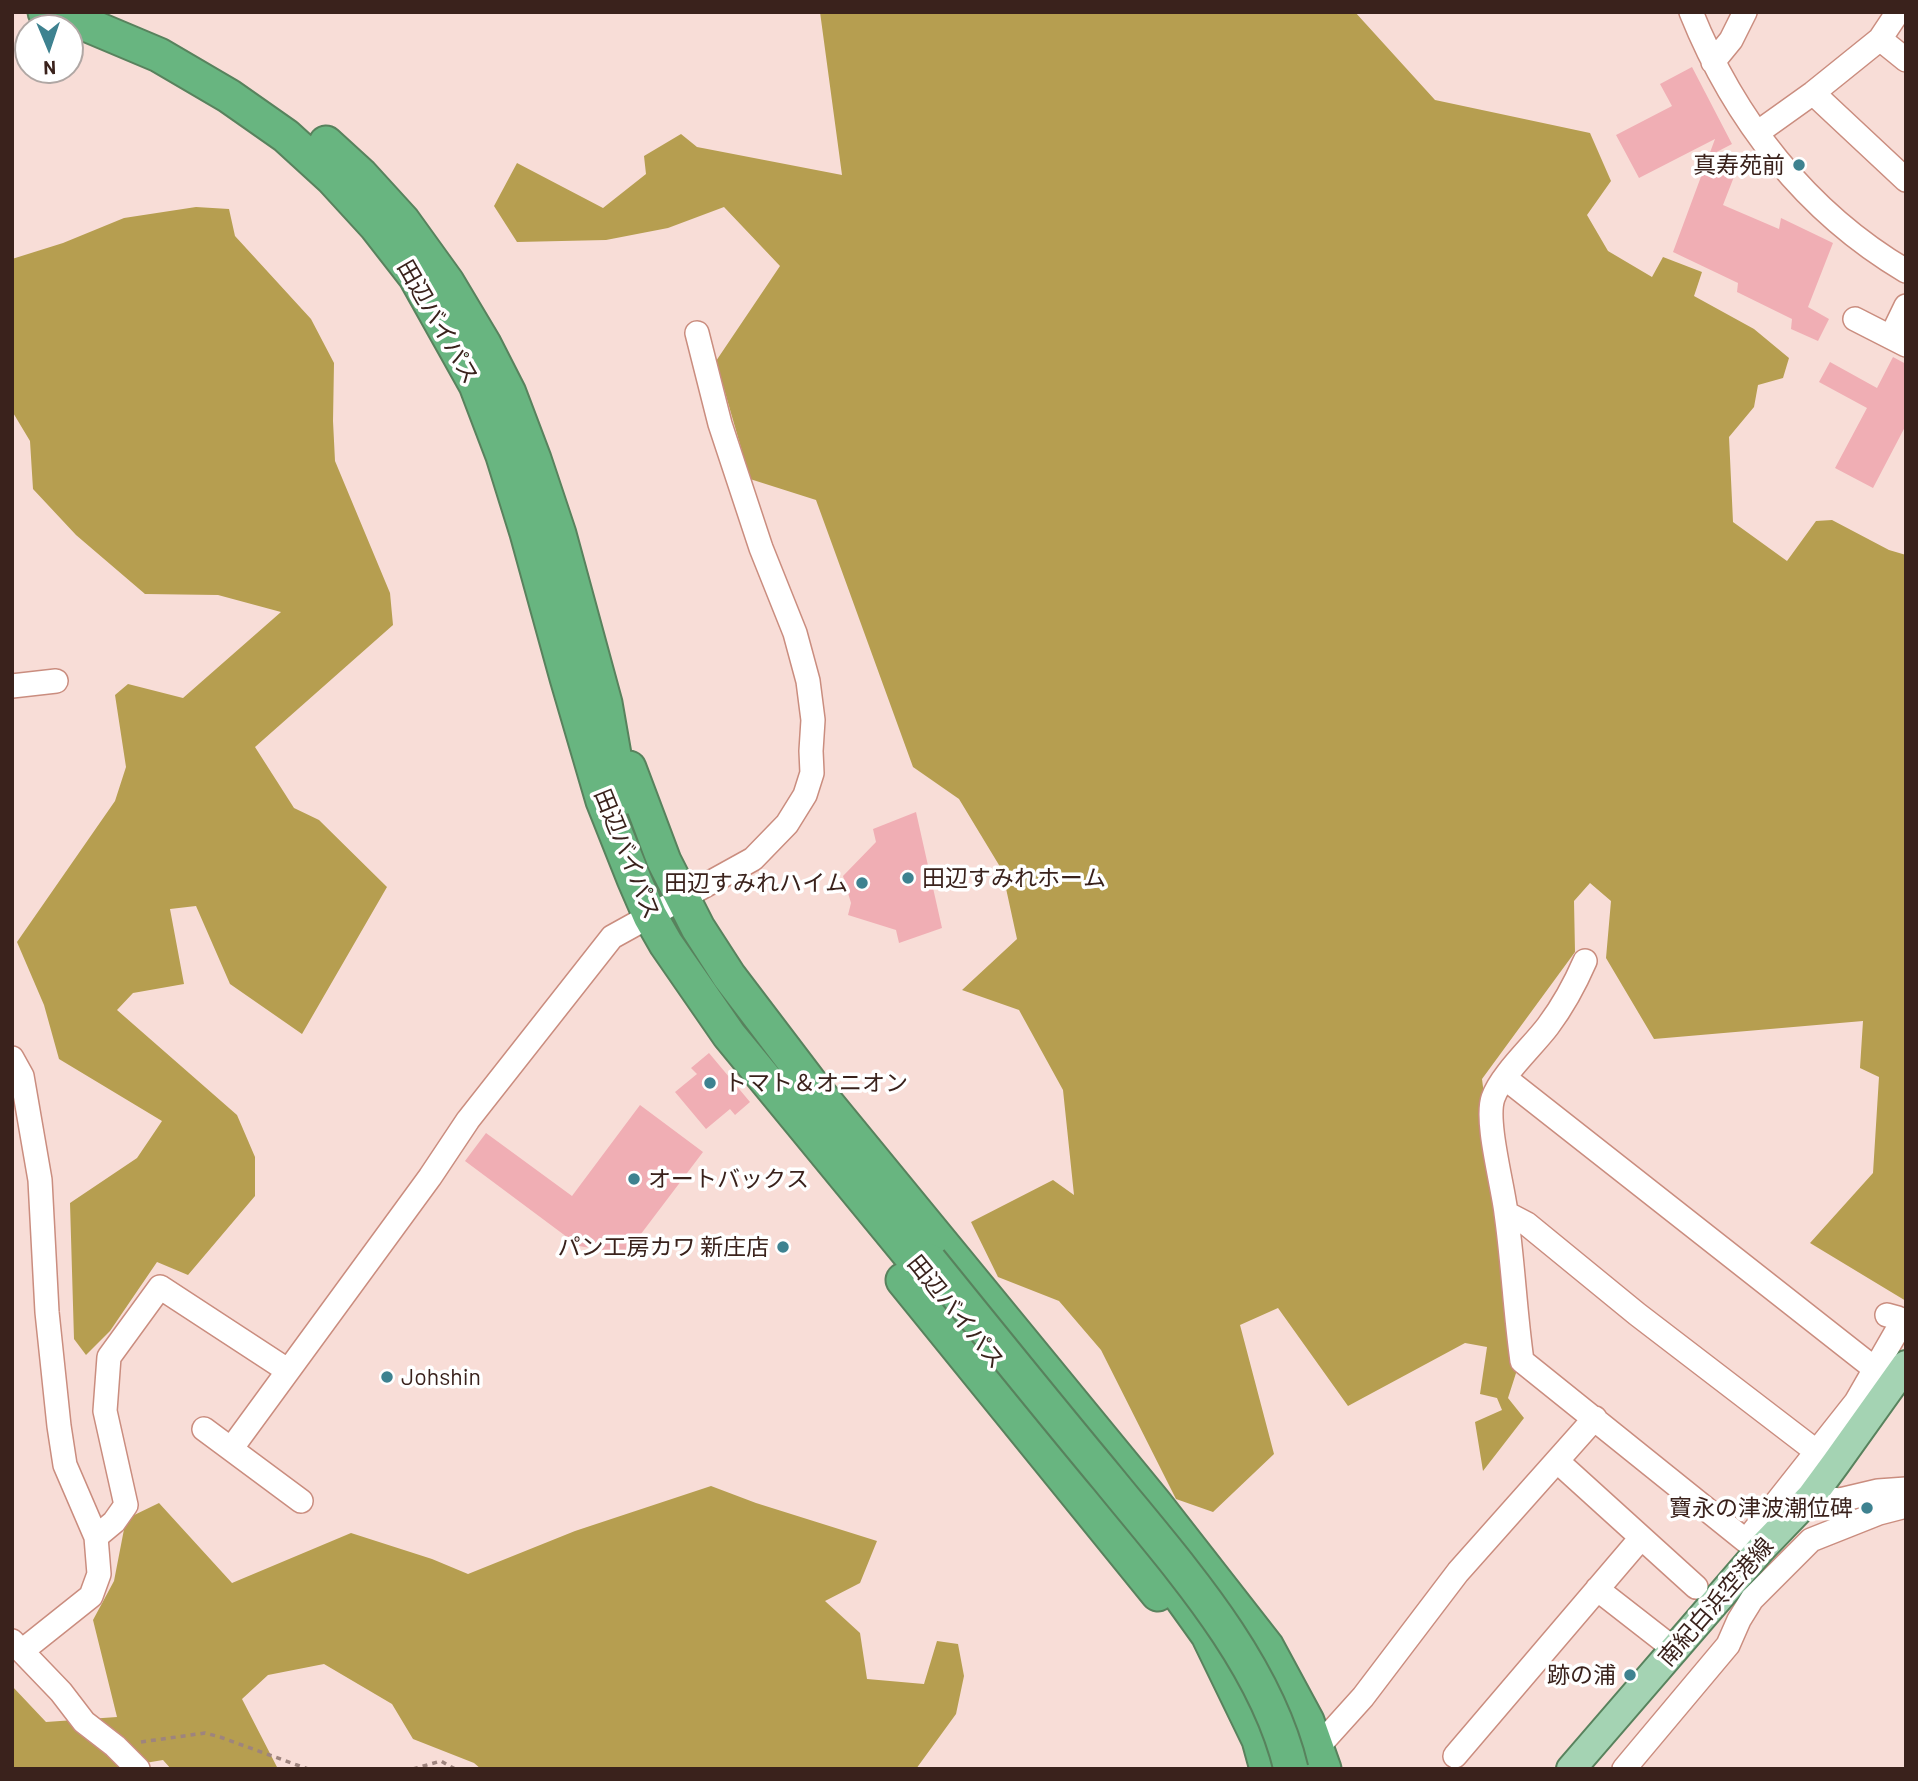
<!DOCTYPE html>
<meta charset="utf-8">
<style>
body{margin:0}
#map{position:relative;width:1918px;height:1781px;overflow:hidden;background:#f8ddd7;font-family:Barlow,sans-serif}
canvas{display:block}
.frame{position:absolute;inset:0;border:14px solid #3a221c;pointer-events:none}
.north{position:absolute;left:14px;top:14px;width:70px;height:70px;box-sizing:border-box;background:#fff;border:2px solid #b0a7a4;border-radius:50%;rotate:178deg;font-size:19px;font-weight:700;line-height:28px;text-align:center;color:#3a221c}
.north::after{content:'';display:block;margin:auto;width:24px;height:32px;background:#3e8290;clip-path:polygon(50% 0,100% 100%,50% 72%,0 100%)}
</style>
<div id="map">
<canvas width="1918" height="1781"></canvas>
<div class="frame"></div>
<div class="north">N</div>
</div>
<script>
const ctx = document.querySelector('canvas').getContext('2d');
ctx.lineJoin = 'round';
function fillPath(path, color) {
  ctx.fillStyle = color;
  ctx.fill(path, 'evenodd');
}
function trace(path, color, width, dash) {
  ctx.strokeStyle = color;
  ctx.lineWidth = width;
  ctx.lineCap = dash ? 'butt' : 'round';
  ctx.setLineDash(dash || []);
  ctx.stroke(path);
}
function drawText(font, color, halo, rows, align = 'center') {
  ctx.font = font + ' Barlow,"Noto Sans JP",sans-serif';
  ctx.lineWidth = 7;
  ctx.setLineDash([]);
  ctx.textBaseline = 'middle';
  ctx.strokeStyle = halo;
  ctx.fillStyle = color;
  for (const [text, x, y, turn = 0] of rows) {
    ctx.save();
    ctx.translate(x, y);
    ctx.rotate((+turn || 0) * Math.PI / 180);
    ctx.textAlign = isNaN(turn) ? turn : align;
    if (halo) ctx.strokeText(text, 0, 0);
    ctx.fillText(text, 0, 0);
    ctx.restore();
  }
}
fillPath(new Path2D(`
 M 820,12 L 1355,12 L 1435,100 L 1590,133 L 1611,181 L 1587,215 L 1608,251 L 1652,277 L 1663,257 L 1702,272 L 1694,296 L 1754,329 L 1789,358 L 1783,378 L 1758,385 L 1754,407 L 1729,437 L 1733,522 L 1787,561 L 1816,521 L 1832,520 L 1889,550 L 1906,555 L 1906,1301 L 1810,1243 L 1873,1173 L 1879,1077 L 1860,1068 L 1863,1021 L 1654,1039 L 1606,958 L 1611,901 L 1590,883 L 1574,901 L 1575,952 L 1482,1079 L 1500,1222 L 1506,1319 L 1517,1370 L 1508,1398 L 1524,1418 L 1483,1471 L 1475,1422 L 1502,1410 L 1497,1398 L 1480,1394 L 1487,1347 L 1465,1343 L 1348,1406 L 1278,1308 L 1240,1325 L 1274,1454 L 1213,1512 L 1176,1499 L 1101,1350 L 1059,1301 L 998,1277 L 971,1222 L 1053,1180 L 1074,1195 L 1063,1090 L 1019,1010 L 962,990 L 1017,939 L 1002,870 L 959,799 L 913,767 L 816,500 L 750,479 L 716,361 L 780,266 L 724,207 L 668,228 L 606,240 L 517,242 L 494,206 L 517,163 L 603,208 L 646,174 L 644,156 L 681,134 L 697,147 L 842,175 Z
 M 196,207 L 229,209 L 235,236 L 311,319 L 334,363 L 333,421 L 335,461 L 390,593 L 393,625 L 255,747 L 294,808 L 319,820 L 387,887 L 302,1034 L 230,984 L 196,906 L 170,909 L 184,984 L 133,993 L 117,1010 L 237,1115 L 255,1157 L 255,1196 L 188,1275 L 157,1262 L 110,1331 L 86,1355 L 74,1339 L 70,1203 L 137,1158 L 162,1121 L 59,1059 L 44,1005 L 17,942 L 115,801 L 126,767 L 115,695 L 128,684 L 183,698 L 281,612 L 218,595 L 145,594 L 76,535 L 33,489 L 30,441 L 12,411 L 12,259 L 63,243 L 124,218 Z
 M 711,1486 L 756,1503 L 877,1541 L 860,1583 L 825,1601 L 860,1633 L 867,1679 L 924,1684 L 937,1641 L 958,1644 L 964,1676 L 956,1714 L 916,1769 L 481,1769 L 474,1763 L 413,1739 L 392,1704 L 324,1664 L 268,1675 L 242,1699 L 278,1769 L 171,1769 L 163,1760 L 109,1769 L 12,1769 L 12,1686 L 46,1722 L 117,1717 L 93,1620 L 114,1581 L 126,1519 L 159,1503 L 232,1583 L 351,1533 L 432,1559 L 468,1574 L 575,1531 Z`), '#b69e50');
fillPath(new Path2D(`
 M 1692,67 L 1732,144 L 1709,156 L 1737,169 L 1723,205 L 1779,229 L 1781,218 L 1833,243 L 1808,307 L 1829,319 L 1818,341 L 1791,329 L 1792,319 L 1737,292 L 1738,283 L 1673,252 L 1715,139 L 1639,178 L 1616,135 L 1672,106 L 1660,84 Z
 M 1893,357 L 1906,364 L 1906,425 L 1873,488 L 1835,468 L 1867,408 L 1819,382 L 1830,362 L 1877,388 Z
 M 916,812 L 942,928 L 899,943 L 896,930 L 848,915 L 851,903 L 843,876 L 876,842 L 873,829 Z
 M 709,1053 L 750,1102 L 735,1115 L 730,1109 L 706,1129 L 675,1092 L 697,1074 L 691,1068 Z
 M 640,1105 L 703,1152 L 622,1259 L 613,1252 L 579,1246 L 465,1161 L 486,1133 L 572,1196 Z`), '#f0aeb4');
const minor = new Path2D(`
 M 1691,12 C 1734,119 1806,212 1906,271
 M 1880,39 L 1906,60
 M 1713,62 L 1731,40 L 1745,12
 M 1813,93 L 1906,180
 M 1757,133 L 1813,93 L 1880,39 L 1898,12
 M 1855,319 L 1906,345
 M 1891,337 L 1906,306
 M 12,686 L 56,681
 M 1585,961 C 1575,984 1563,1006 1548,1026 C 1533,1046 1501,1075 1493,1098 C 1485,1121 1503,1186 1506,1213 C 1513,1262 1515,1312 1522,1361 L 1746,1541 L 1856,1402 L 1898,1329 L 1898,1318 L 1887,1315
 M 12,1058 L 22,1076 L 40,1180 L 47,1312 L 59,1426 L 65,1465 L 96,1537 L 99,1574 L 91,1596 L 22,1651
 M 1505,1078 L 1875,1369
 M 1506,1213 L 1527,1224 L 1637,1314 L 1817,1452
 M 204,1429 L 301,1501
 M 231,1449 L 430,1177 L 468,1120 L 612,937 L 753,859 L 787,824 L 805,795 L 812,773 L 811,751 L 813,720 L 808,681 L 795,633 L 761,548 L 720,424 L 697,333
 M 1557,1461 L 1696,1587
 M 1811,1497 L 1840,1500 L 1878,1491 L 1906,1489
 M 96,1537 L 114,1522 L 126,1505 L 105,1411 L 109,1357 L 160,1287 L 287,1370
 M 1597,1589 L 1674,1649
 M 12,1641 L 61,1692 L 84,1722 L 115,1746 L 138,1769
 M 1309,1754 L 1317,1748 L 1363,1697 L 1458,1572 L 1595,1418
 M 1455,1756 L 1641,1538
 M 1624,1769 L 1728,1645 L 1739,1620 L 1752,1599 L 1811,1540 L 1879,1513 L 1906,1506`);
const major = new Path2D(`
 M 1571,1769 L 1760,1550 L 1811,1497 L 1836,1463 L 1906,1365`);
const highway = new Path2D(`
 M 45,12 L 83,23 L 159,55 L 229,96 L 286,136 L 332,178 L 376,226 L 415,276 L 476,385 L 503,456 L 527,533 L 567,678 L 603,801 L 634,879 L 650,916 L 666,944 L 729,1035 L 942,1294
 M 326,143 L 361,175 L 403,221 L 447,282 L 484,344 L 509,393 L 534,459 L 559,534 L 605,703 L 616,766 L 626,797
 M 629,768 L 664,861 L 698,928 L 729,976 L 811,1084 L 1153,1501 L 1267,1647 L 1307,1721 L 1324,1769
 M 903,1280 L 1158,1594
 M 1152,1557 L 1208,1635 L 1259,1740 L 1267,1769`);
trace(minor, '#ca8d7f', 26);
trace(major, '#58825d', 32);
trace(highway, '#58825d', 37);
trace(new Path2D(`
 M 141,1742 L 205,1733 L 220,1737 L 308,1769
 M 413,1769 L 441,1761 L 455,1769`), '#9e847e', 3.5, [5, 5]);
trace(minor, '#fff', 23);
trace(major, '#a4d3b3', 28);
trace(highway, '#68b580', 33);
const highwayBridge = new Path2D(`
 M 930,1261 C 989,1334 1048,1407 1108,1479 C 1177,1564 1265,1660 1291,1769`);
trace(highwayBridge, '#58825d', 37, []);
trace(highwayBridge, '#68b580', 33);
for (const [x, y, r, color] of [
 [1799,165,7,"#3e8290"],
 [908,878,7,"#3e8290"],
 [862,883,7,"#3e8290"],
 [710,1083,7,"#3e8290"],
 [634,1179,7,"#3e8290"],
 [783,1247,7,"#3e8290"],
 [387,1377,7,"#3e8290"],
 [1867,1508,7,"#3e8290"],
 [1630,1675,7,"#3e8290"]
]) {
  const dot = new Path2D();
  dot.arc(x, y, r, 0, 2 * Math.PI);
  ctx.fillStyle = color;
  ctx.fill(dot);
  trace(dot, '#fff', 2.5);
}
drawText('23px', '#3a221c', '#fff', [
 ["真寿苑前",1785,165],
 ["田辺すみれホーム",922,878,"left"],
 ["田辺すみれハイム",848,883],
 ["トマト＆オニオン",724,1083,"left"],
 ["オートバックス",648,1179,"left"],
 ["パン工房カワ 新庄店",769,1247],
 ["Johshin",401,1377,"left"],
 ["寶永の津波潮位碑",1853,1508],
 ["跡の浦",1616,1675]
], 'right');
drawText('23px', '#3a221c', '#fff', [
 ["田辺バイパス",438,322,60],
 ["田辺バイパス",627,854,68],
 ["田辺バイパス",956,1312,51],
 ["南紀白浜空港線",1716,1602,-49]
]);
</script>
